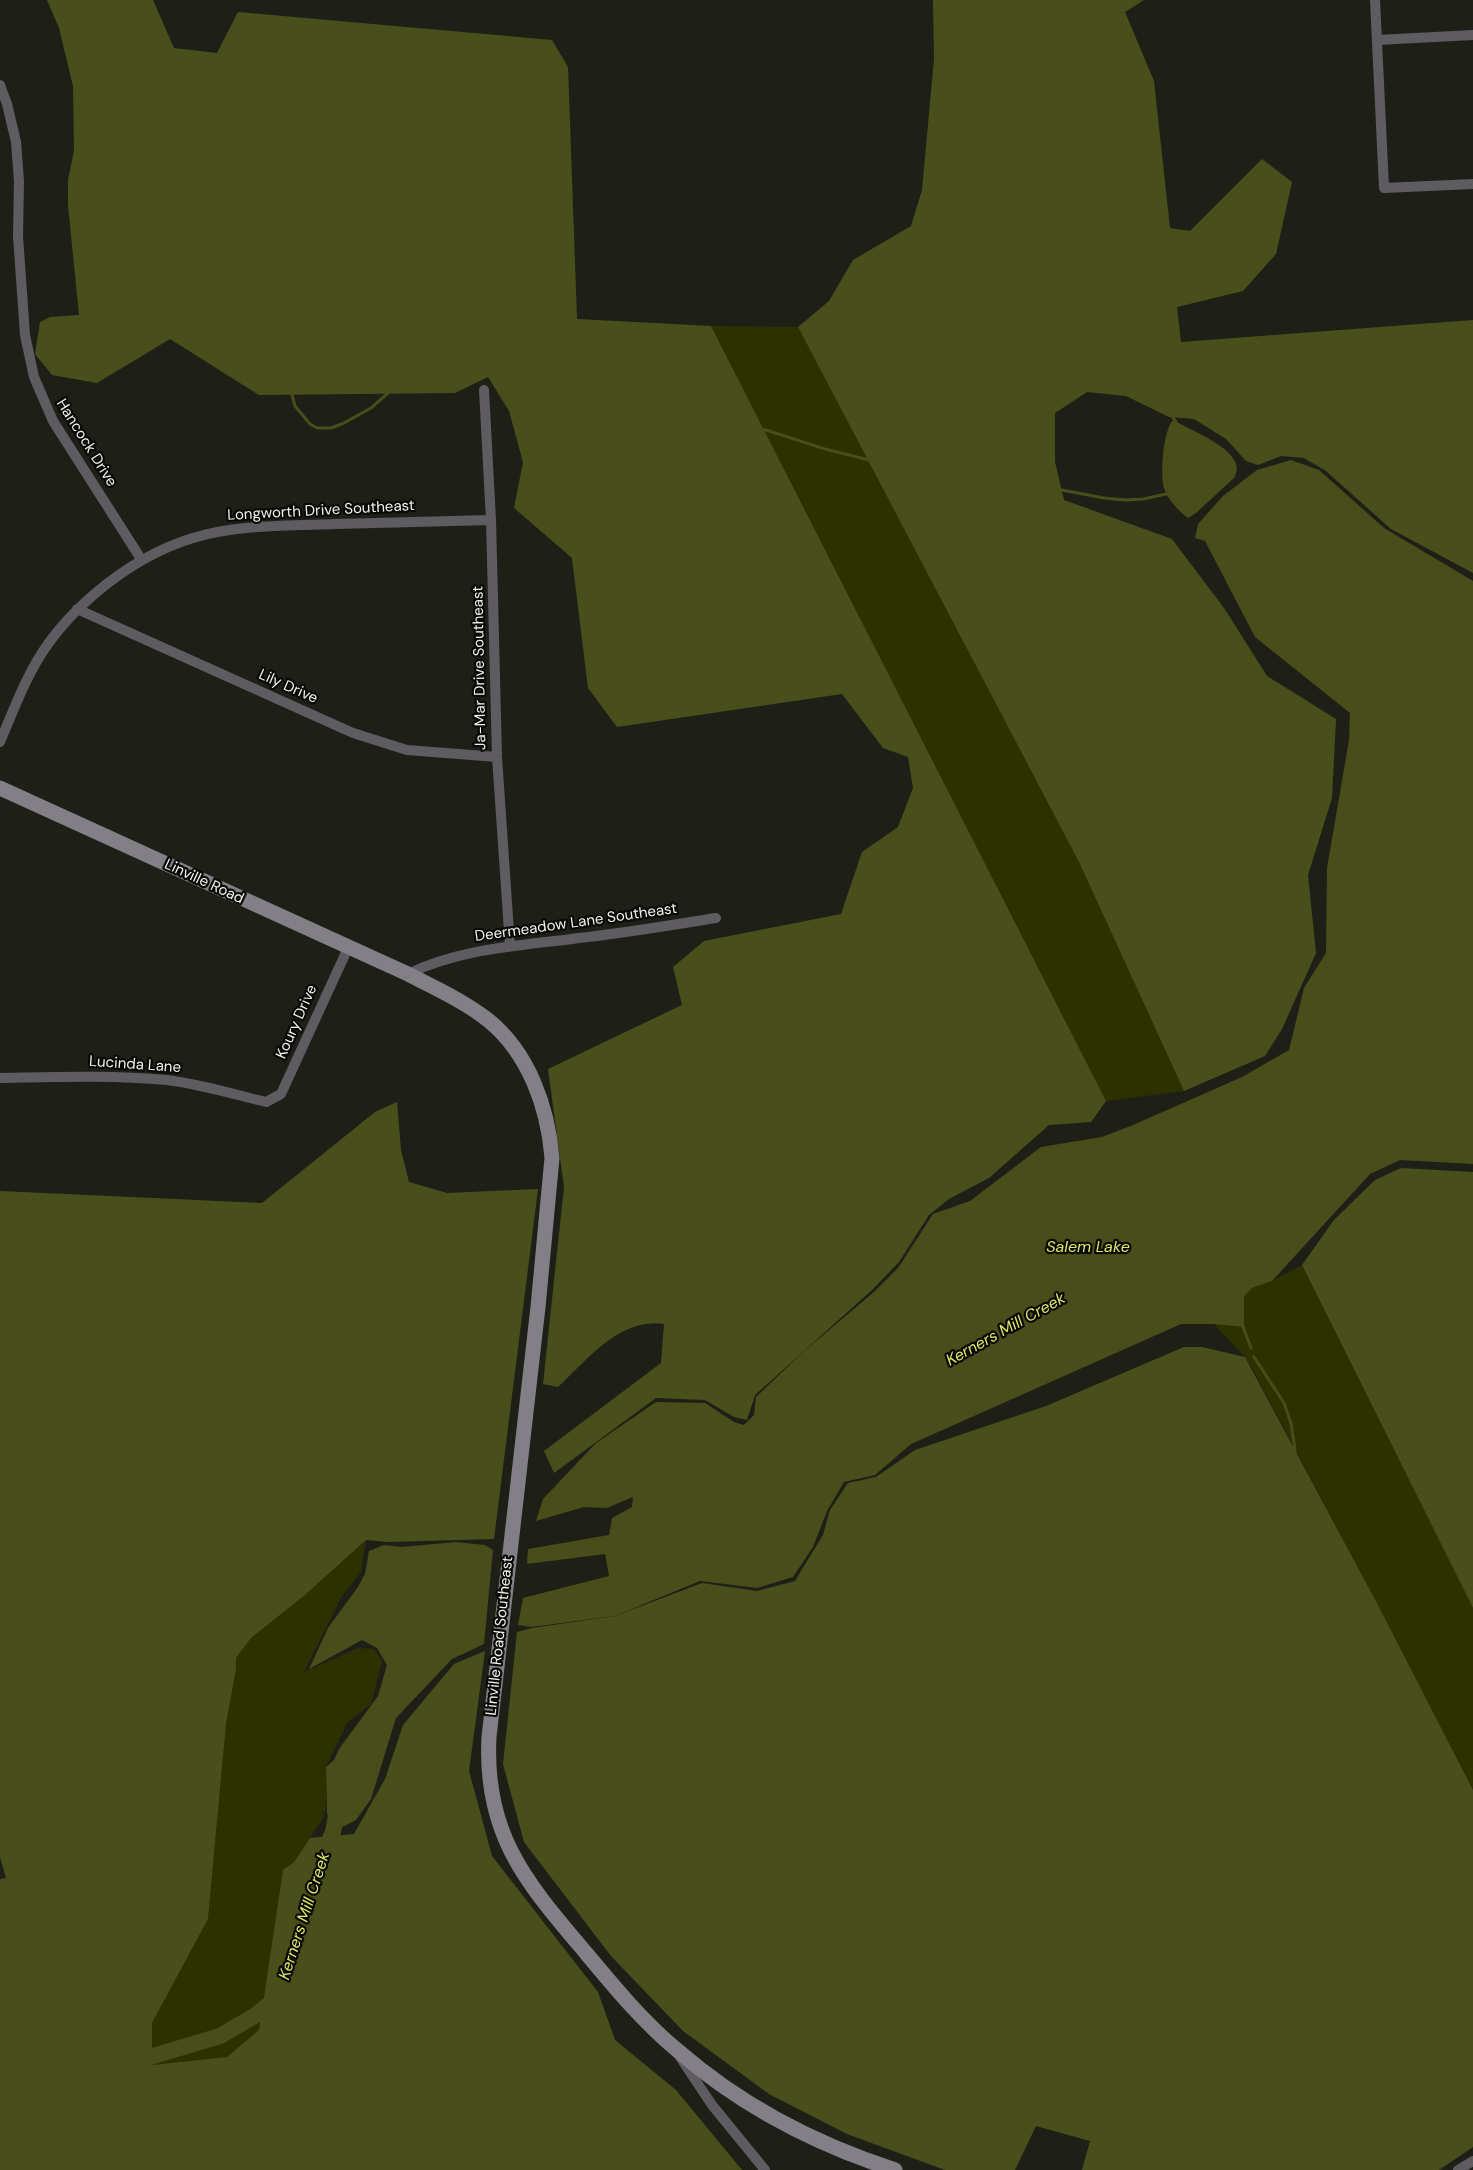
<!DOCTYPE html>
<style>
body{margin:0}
canvas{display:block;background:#1e2017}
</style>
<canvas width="1473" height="2170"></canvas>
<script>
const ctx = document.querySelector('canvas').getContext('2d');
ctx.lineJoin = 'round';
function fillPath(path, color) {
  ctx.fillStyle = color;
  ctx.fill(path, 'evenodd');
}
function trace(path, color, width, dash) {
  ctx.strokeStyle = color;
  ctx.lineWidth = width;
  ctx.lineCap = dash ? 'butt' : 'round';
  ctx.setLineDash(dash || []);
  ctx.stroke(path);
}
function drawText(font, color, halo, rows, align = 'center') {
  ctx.font = font + ' "DM Sans",sans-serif';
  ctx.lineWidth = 4.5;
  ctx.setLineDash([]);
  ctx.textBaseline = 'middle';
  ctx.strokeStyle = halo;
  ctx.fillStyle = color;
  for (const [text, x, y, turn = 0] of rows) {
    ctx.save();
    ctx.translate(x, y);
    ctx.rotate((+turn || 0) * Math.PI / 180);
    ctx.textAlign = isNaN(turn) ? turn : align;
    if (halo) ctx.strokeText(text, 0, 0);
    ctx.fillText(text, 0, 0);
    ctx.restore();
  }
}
fillPath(new Path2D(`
 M 711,326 L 798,327 L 1079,862 L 1184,1091 L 1106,1101 Z
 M 1302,1265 L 1473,1608 L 1473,1790 L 1378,1605 L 1252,1368 L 1245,1357 L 1214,1324 L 1243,1327 L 1244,1296 L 1252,1288 L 1272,1281 Z
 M 366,1540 L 361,1572 L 342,1596 L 304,1672 L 358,1648 L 374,1649 L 382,1661 L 371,1704 L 347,1723 L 326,1767 L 326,1805 L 323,1818 L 294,1862 L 283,1871 L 259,2030 L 227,2057 L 152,2065 L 152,2023 L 208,1919 L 226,1724 L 236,1669 L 236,1658 L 251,1638 L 305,1595 Z`), '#2d3100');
fillPath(new Path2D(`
 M 47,0 L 153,0 L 174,48 L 217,53 L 238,12 L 552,40 L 568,67 L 577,319 L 711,326 L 1106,1101 L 1091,1122 L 1049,1125 L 989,1178 L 949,1199 L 929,1215 L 899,1262 L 872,1290 L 755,1395 L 747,1420 L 734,1417 L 705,1400 L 656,1398 L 554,1473 L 544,1451 L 661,1363 L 664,1324 C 620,1317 587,1360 558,1387 L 543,1384 L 564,1187 L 548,1069 L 682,1005 L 673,967 L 704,941 L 841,914 L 862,852 L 898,827 L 913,788 L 908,757 L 883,748 L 842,694 L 617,727 L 588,688 L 572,558 L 514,508 L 523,462 L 509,411 L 488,377 L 455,393 L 259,395 L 170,339 L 97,383 L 52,375 L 35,354 L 40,322 L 50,317 L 79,315 L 68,205 L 68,180 L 74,151 L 73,86 L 59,28 Z
 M 933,0 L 1144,0 L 1125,12 L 1154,81 L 1170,228 L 1190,231 L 1262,159 L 1292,182 L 1276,254 L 1243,291 L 1177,307 L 1181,342 L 1473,320 L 1473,573 L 1391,529 L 1326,471 L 1304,458 L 1281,456 L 1258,465 L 1246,461 L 1226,439 L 1194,419 L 1169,417 L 1126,396 L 1087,392 L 1055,413 L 1055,462 L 1064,500 L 1172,539 L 1224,608 L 1267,676 L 1336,719 L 1332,798 L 1308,875 L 1316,953 L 1282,1029 L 1265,1056 L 1184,1091 L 1079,862 L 798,327 L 829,301 L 853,260 L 911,226 L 922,190 L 934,59 Z
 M 397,1102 L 401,1150 L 409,1182 L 447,1193 L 538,1189 L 494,1539 L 388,1542 L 366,1540 L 305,1595 L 251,1638 L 236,1658 L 236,1669 L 226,1724 L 208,1919 L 152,2023 L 152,2065 L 227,2057 L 259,2030 L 283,1870 L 294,1862 L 310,1838 L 354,1834 L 385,1779 L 403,1725 L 454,1664 L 485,1651 L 469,1771 L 492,1856 L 598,1992 L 615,2040 L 676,2090 L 742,2170 L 0,2170 L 0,1879 L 6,1878 L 0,1857 L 0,1191 L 262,1203 L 375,1112 Z
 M 1401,1168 L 1473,1172 L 1473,1608 L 1302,1265 L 1334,1220 L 1375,1180 Z
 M 1184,1347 L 1202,1347 L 1245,1357 L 1378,1605 L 1473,1790 L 1473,2147 L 1439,2170 L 1082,2170 L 1090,2141 L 1036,2126 L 1015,2170 L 945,2170 L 847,2134 L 769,2094 L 683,2031 L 611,1956 L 524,1842 L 503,1764 L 517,1632 L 532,1628 L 615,1616 L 702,1583 L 757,1591 L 795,1581 L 823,1535 L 830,1510 L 848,1483 L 876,1477 L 915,1450 L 1046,1406 Z`), '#494f1b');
fillPath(new Path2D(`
 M 1173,420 C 1189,430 1251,452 1234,478 L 1196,513 L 1188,518 C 1178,510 1168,500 1164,488 C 1160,474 1163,431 1173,420 Z
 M 1291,460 L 1319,470 L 1384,528 L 1473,581 L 1473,1164 L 1400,1160 L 1370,1174 L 1272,1281 L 1252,1288 L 1244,1296 L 1244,1327 L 1214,1324 L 1181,1324 L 911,1444 L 875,1475 L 844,1482 L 827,1511 L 813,1547 L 793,1577 L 757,1588 L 700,1581 L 615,1616 L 531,1627 L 518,1625 L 523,1598 L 609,1576 L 605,1554 L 527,1564 L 528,1549 L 609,1535 L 612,1518 L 632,1507 L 633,1497 L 607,1508 L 584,1507 L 536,1521 L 543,1499 L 596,1443 L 656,1402 L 705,1403 L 734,1422 L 744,1425 L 754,1415 L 756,1397 L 803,1352 L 874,1292 L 898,1268 L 933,1214 L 970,1201 L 1041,1147 L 1102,1137 L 1133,1125 L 1242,1077 L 1289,1050 L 1304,988 L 1326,953 L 1327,868 L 1349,740 L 1350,713 L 1255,637 L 1205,541 L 1195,538 L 1198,524 L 1223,496 L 1257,470 Z
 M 456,1542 L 485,1545 L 493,1550 L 484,1644 L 452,1659 L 396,1718 L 371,1799 L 356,1820 L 333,1832 L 327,1813 L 326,1767 L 334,1760 L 339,1749 L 378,1696 L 387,1665 L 377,1648 L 362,1640 L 309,1669 L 328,1628 L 358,1587 L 365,1574 L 369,1551 L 384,1545 L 402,1547 Z`), '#484d19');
trace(new Path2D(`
 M 72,0 L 79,47 L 86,70 L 92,124 L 101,158 L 134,234 L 182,304 L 206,329 L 265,349 L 285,368 L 295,406 L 310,424 L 317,428 L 331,428 L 344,423 L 371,408 L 426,360 L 477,322 L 507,344 L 536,389 L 550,402 L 560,408 L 577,411 L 608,408 L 659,410 L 718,419 L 738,423 L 745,427 L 766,430 L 825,449 L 905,469 L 984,481 L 1034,486 L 1037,488 L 1046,487 L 1104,498 L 1125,500 L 1143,499 L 1171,493
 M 1037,0 L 1052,35 L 1085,98 L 1106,148 L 1116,178 L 1132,235 L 1139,272 L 1143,306 L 1152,360 L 1155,390 L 1176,422
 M 1242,1324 L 1251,1348
 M 1254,1357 L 1284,1403 L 1291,1423 L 1295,1450 L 1295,1479 L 1291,1507 L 1295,1539 L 1294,1550 L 1299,1578 L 1311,1617 L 1352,1696 L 1359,1716 L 1360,1737 L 1354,1795 L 1356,1833 L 1367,1876 L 1368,1890 L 1377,1920 L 1386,1937 L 1396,1966 L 1407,2016 L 1419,2052 L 1429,2079 L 1444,2106
 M 279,1996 L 275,2009 L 284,2106 L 302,2170`), '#484d19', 3);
trace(new Path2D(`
 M 0,2165 L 30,2130 L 48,2105 L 66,2089 L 123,2065 L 220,2036 L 256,2015 L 279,1996 L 305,1915 L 318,1867 L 333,1832 L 337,1811`), '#484d19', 16);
trace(new Path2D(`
 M 1375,0 L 1384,188 L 1473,184
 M 1377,40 L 1473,35
 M 0,85 L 7,104 L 16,142 L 19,181 L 18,236 L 25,335 L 34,377 L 53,421 L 141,559
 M 484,390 L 491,520 L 497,757 L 510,946
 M 77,609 L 353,733 L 407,750 L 497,757
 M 0,742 C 14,709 27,673 48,644 C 65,620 85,601 108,583 C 186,523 244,527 336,524 C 388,523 439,521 491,520
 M 408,974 C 461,948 521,946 579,938 C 625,933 671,925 716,918
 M 0,1078 C 56,1077 111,1075 167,1080 C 200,1084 233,1094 266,1102 L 281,1094 L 348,948
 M 680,2057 L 712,2105 L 765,2170
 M 1458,2170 L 1473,2161`), '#5e5c61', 10);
trace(new Path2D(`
 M 0,788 L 408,974 C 435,988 464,1001 488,1020 C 529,1053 548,1108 552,1158 L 538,1307 L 489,1737 C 484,1831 523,1879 581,1947 C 611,1983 641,2020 677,2050 C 740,2105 815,2144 895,2170`), '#827f86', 15);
drawText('15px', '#f1f2ec', '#090906', [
 ["Hancock Drive",86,443,58],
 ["Longworth Drive Southeast",321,511,-3],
 ["Ja-Mar Drive Southeast",480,668,-91],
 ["Lily Drive",288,687,24],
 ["Linville Road",204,882,25],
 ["Deermeadow Lane Southeast",576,923,-8],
 ["Koury Drive",297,1022,-66],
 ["Lucinda Lane",135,1065,4],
 ["Linville Road Southeast",500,1636,-84]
]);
drawText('italic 16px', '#dbe969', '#090906', [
 ["Salem Lake",1088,1248],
 ["Kerners Mill Creek",1006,1330,-29],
 ["Kerners Mill Creek",305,1916,-72]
]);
</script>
